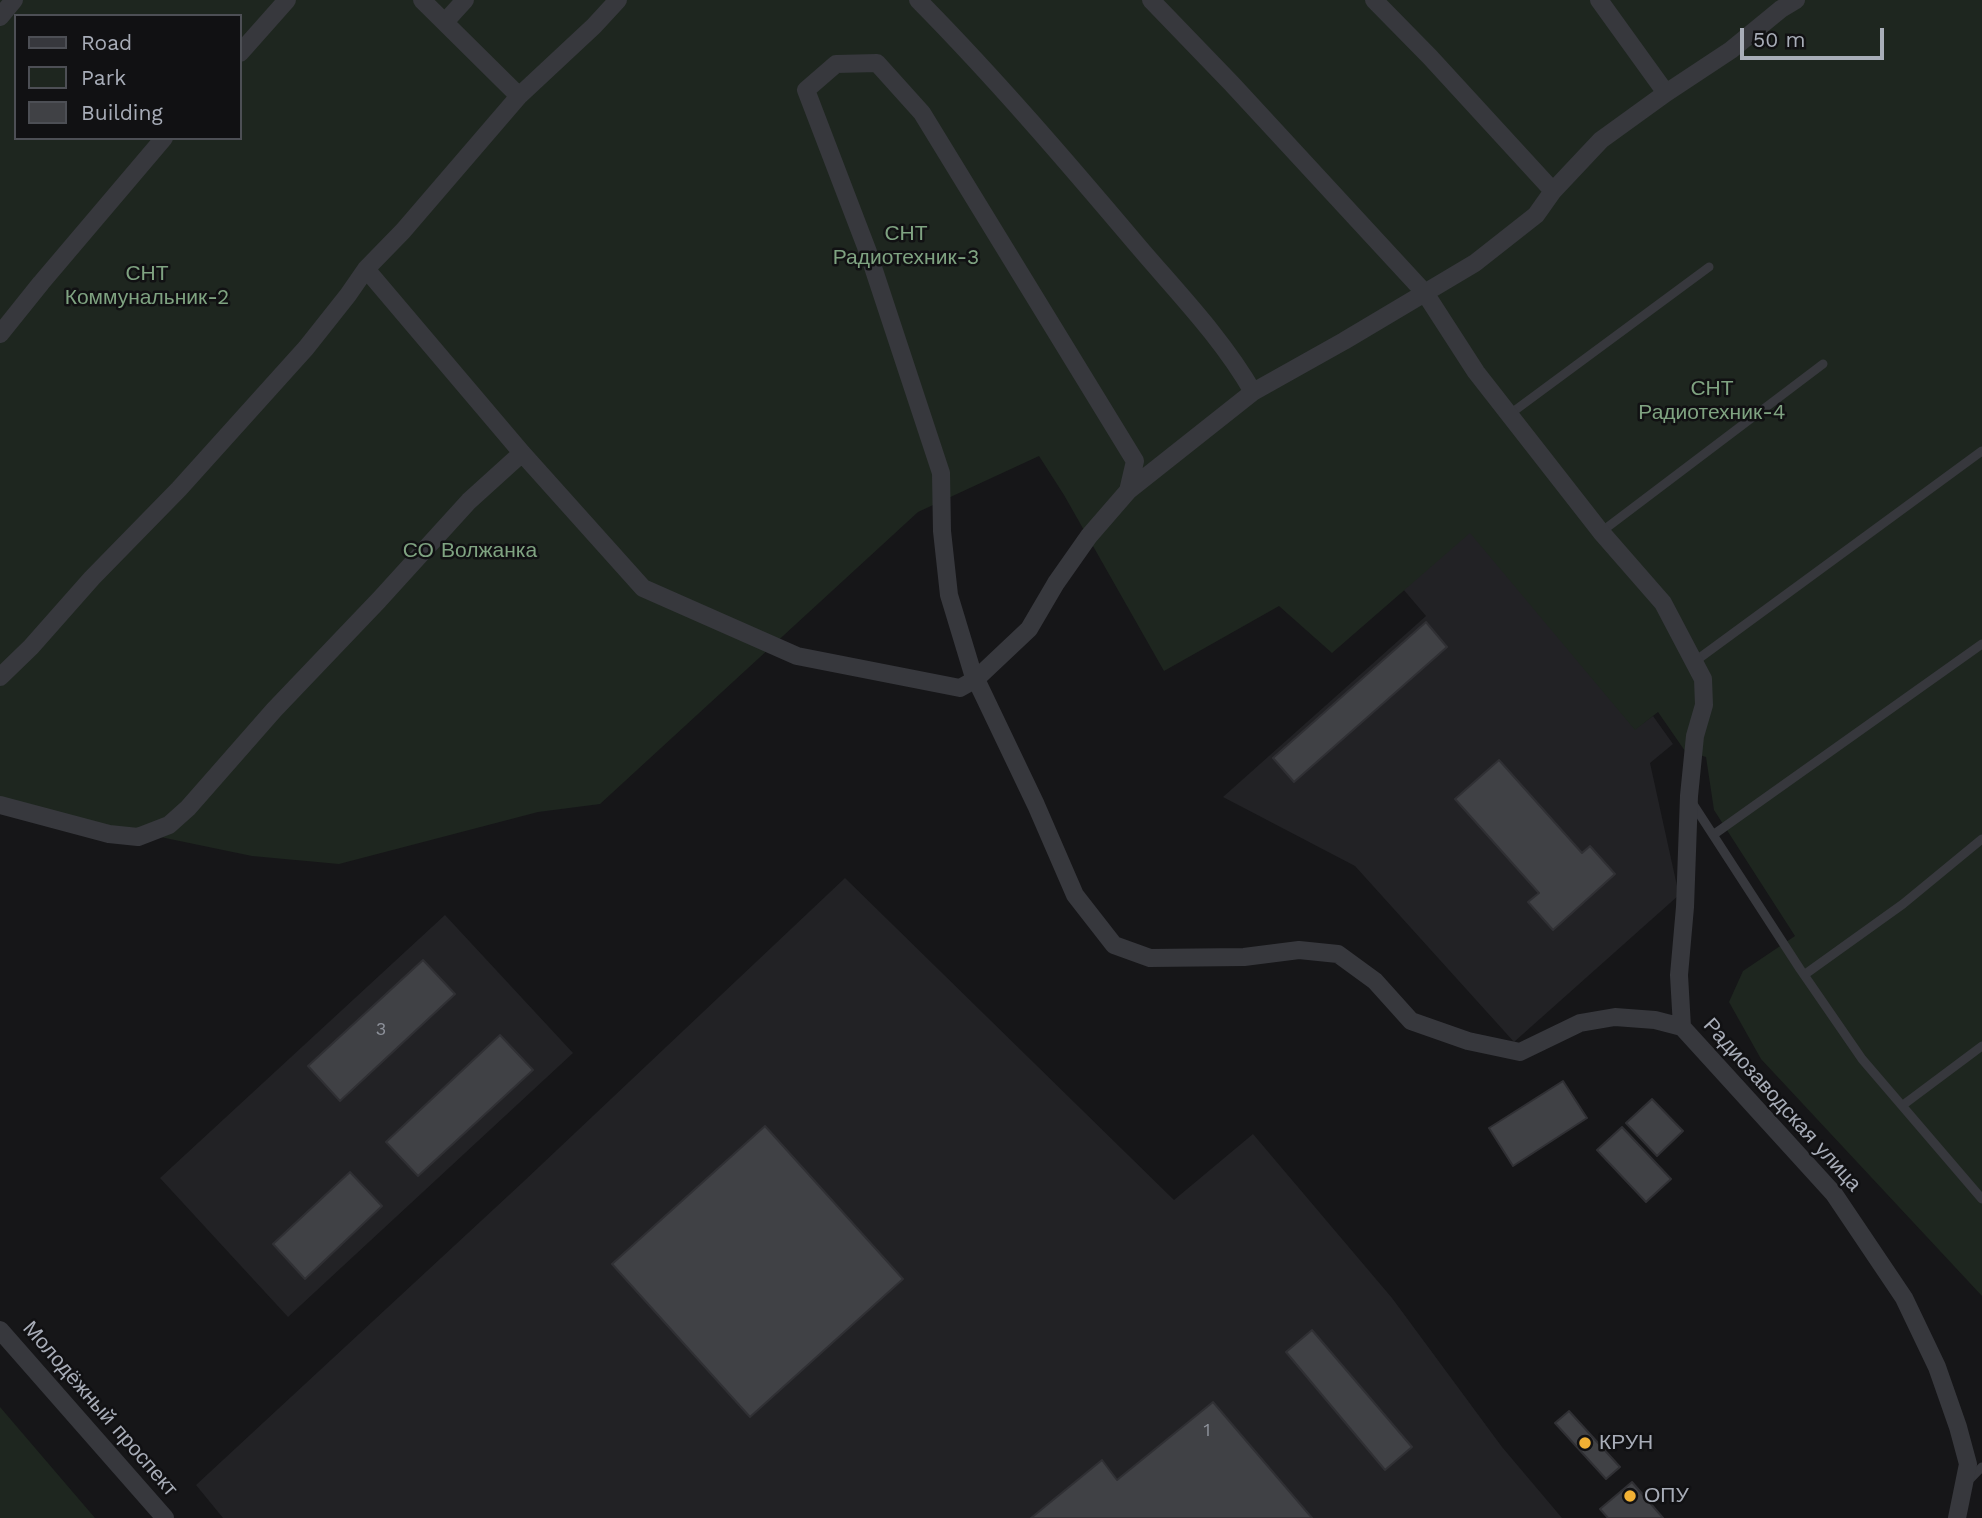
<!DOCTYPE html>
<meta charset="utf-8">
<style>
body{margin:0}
#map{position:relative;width:1982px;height:1518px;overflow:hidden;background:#161618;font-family:"Work Sans",sans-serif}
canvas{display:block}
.legend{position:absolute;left:14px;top:14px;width:228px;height:126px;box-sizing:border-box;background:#111113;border:2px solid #4d4f55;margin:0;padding:9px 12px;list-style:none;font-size:21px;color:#a8adb8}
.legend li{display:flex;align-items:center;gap:14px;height:35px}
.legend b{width:35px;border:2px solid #4d4f55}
.scale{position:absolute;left:1740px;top:28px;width:144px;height:32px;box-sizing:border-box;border:4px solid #a8adb8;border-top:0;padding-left:9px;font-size:21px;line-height:24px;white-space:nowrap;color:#a8adb8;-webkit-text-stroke:5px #111113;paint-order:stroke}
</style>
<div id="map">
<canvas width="1982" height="1518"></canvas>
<ul class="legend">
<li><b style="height:9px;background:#37383d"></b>Road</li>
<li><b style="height:19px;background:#1e261f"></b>Park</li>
<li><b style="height:19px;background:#404145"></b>Building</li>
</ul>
<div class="scale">50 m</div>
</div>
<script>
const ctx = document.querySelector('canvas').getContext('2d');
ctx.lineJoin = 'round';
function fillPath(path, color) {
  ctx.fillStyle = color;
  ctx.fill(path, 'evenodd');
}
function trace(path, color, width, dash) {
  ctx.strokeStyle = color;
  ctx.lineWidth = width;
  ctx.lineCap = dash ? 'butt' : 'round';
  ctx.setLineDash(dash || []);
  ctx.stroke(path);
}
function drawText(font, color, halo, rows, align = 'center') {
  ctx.font = font + ' "Work Sans",sans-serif';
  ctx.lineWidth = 5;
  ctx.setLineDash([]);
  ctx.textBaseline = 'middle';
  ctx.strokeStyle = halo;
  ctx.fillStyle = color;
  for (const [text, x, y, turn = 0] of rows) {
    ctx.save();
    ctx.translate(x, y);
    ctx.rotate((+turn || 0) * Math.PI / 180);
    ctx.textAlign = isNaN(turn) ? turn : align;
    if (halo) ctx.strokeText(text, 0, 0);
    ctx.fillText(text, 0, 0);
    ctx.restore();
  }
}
fillPath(new Path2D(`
 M 1430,483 L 1635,729 L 1653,716 L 1673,744 L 1650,763 L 1679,895 L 1514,1042 L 1355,866 L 1223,797 L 1426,616 L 1363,542 Z
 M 845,878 L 1174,1200 L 1253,1134 L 1392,1298 L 1502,1447 L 1562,1518 L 223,1518 L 196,1485 L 522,1183 Z
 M 445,915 L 573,1053 L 288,1317 L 160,1178 Z`), '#222225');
fillPath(new Path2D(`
 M 0,0 L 1982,0 L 1982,1296 L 1761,1059 L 1729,1002 L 1743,971 L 1795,936 L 1714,810 L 1706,757 L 1685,751 L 1658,712 L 1635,730 L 1470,533 L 1332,653 L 1279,606 L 1164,671 L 1064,495 L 1039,456 L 918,512 L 600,804 L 538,812 L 339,864 L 252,856 L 59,816 L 0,798 ZM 16,16 L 240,16 L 240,138 L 16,138 Z
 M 0,1407 L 95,1518 L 0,1518 Z`), '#1e261f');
const building = new Path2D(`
 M 1426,622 L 1447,647 L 1294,782 L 1273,758 Z
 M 1499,760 L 1582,853 L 1590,846 L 1615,874 L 1553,930 L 1528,902 L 1539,893 L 1455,799 Z
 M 423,960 L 455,994 L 340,1101 L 308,1066 Z
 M 500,1035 L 533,1070 L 418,1176 L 386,1142 Z
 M 1563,1081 L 1587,1118 L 1513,1166 L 1489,1128 Z
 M 1652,1099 L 1683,1131 L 1657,1156 L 1626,1123 Z
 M 765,1126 L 903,1279 L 750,1417 L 612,1264 Z
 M 1622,1127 L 1671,1179 L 1646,1202 L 1597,1150 Z
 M 350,1172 L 382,1206 L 305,1279 L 273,1244 Z
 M 1312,1330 L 1412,1447 L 1385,1470 L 1286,1352 Z
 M 1213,1402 L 1312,1518 L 1031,1518 L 1102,1460 L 1117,1480 Z
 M 1569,1411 L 1620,1467 L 1606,1479 L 1555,1423 Z
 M 1632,1482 L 1663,1518 L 1608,1518 L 1600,1509 Z`);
fillPath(building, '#404145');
trace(building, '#303034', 2);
trace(new Path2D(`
 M 1510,414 L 1709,267
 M 1601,532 L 1823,364
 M 1694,662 L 1982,451
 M 1691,801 L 1800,969 L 1862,1059 L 1982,1199
 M 1713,835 L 1982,644
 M 1804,975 L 1903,904 L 1982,839
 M 1903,1105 L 1982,1046
 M 1966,1479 L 1971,1478 L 1982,1467`), '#37383d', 9);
trace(new Path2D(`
 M 422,0 L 519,96
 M 918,0 C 995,78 1067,162 1138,246 C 1178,293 1222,338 1253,392
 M 1151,0 L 1232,84 L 1425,293 L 1476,372 L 1601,532 L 1663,603 L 1703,679 L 1704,705 L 1695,736 L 1689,796 L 1685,907 L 1679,975 L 1682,1027
 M 1374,0 L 1430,57 L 1553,191
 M 1599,0 L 1666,93
 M 0,17 L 14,0
 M 445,22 L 465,0
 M 240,53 L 287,0
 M 366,269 L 522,453 L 643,588 L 797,656 L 960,688 L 976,679 L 1029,629 L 1056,583 L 1089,536 L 1128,491 L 1253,392 L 1344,341 L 1475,263 L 1536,215 L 1553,191 L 1601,140 L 1666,93 L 1731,50 L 1781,9 L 1796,0
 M 0,334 L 41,283 L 164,138
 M 1128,491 L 1135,461 L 922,113 L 877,63 L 836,64 L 806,90 L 868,252 L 941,473 L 942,531 L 949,595 L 972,671 L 1036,805 L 1075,895 L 1114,945 L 1150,958 L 1244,957 L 1299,950 L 1338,954 L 1375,981 L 1411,1021 L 1468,1041 L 1520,1052 L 1580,1023 L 1615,1017 L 1655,1020 L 1682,1027
 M 0,677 L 31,647 L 92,578 L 179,489 L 306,348 L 348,295 L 366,269 L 403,231 L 519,96 L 594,26 L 618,0
 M 0,805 L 109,834 L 138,837 L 169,825 L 188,808 L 274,710 L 379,600 L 469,501 L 522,453
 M 1682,1027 L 1834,1194 L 1904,1298 L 1937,1367 L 1958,1427 L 1968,1464 L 1957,1518
 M 0,1330 L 165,1518`), '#37383d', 18);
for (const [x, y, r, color] of [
 [1585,1443,7,"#f2b134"],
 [1630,1496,7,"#f2b134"]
]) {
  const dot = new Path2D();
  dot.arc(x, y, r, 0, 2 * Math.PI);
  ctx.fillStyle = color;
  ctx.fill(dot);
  trace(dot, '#111113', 2.5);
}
drawText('18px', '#8e929b', null, [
 ["3",381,1030],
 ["1",1207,1431]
]);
drawText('21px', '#7fa381', '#111113', [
 ["СНТ",906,234],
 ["Радиотехник-3",906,258],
 ["СНТ",147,274],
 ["Коммунальник-2",147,298],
 ["СНТ",1712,389],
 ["Радиотехник-4",1712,413],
 ["СО Волжанка",470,551]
]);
drawText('21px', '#a8adb8', '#111113', [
 ["Радиозаводская улица",1782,1105,48],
 ["Молодёжный проспект",100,1409,49]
]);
drawText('21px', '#a8adb8', '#111113', [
 ["КРУН",1599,1443],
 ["ОПУ",1644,1496]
], 'left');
</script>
